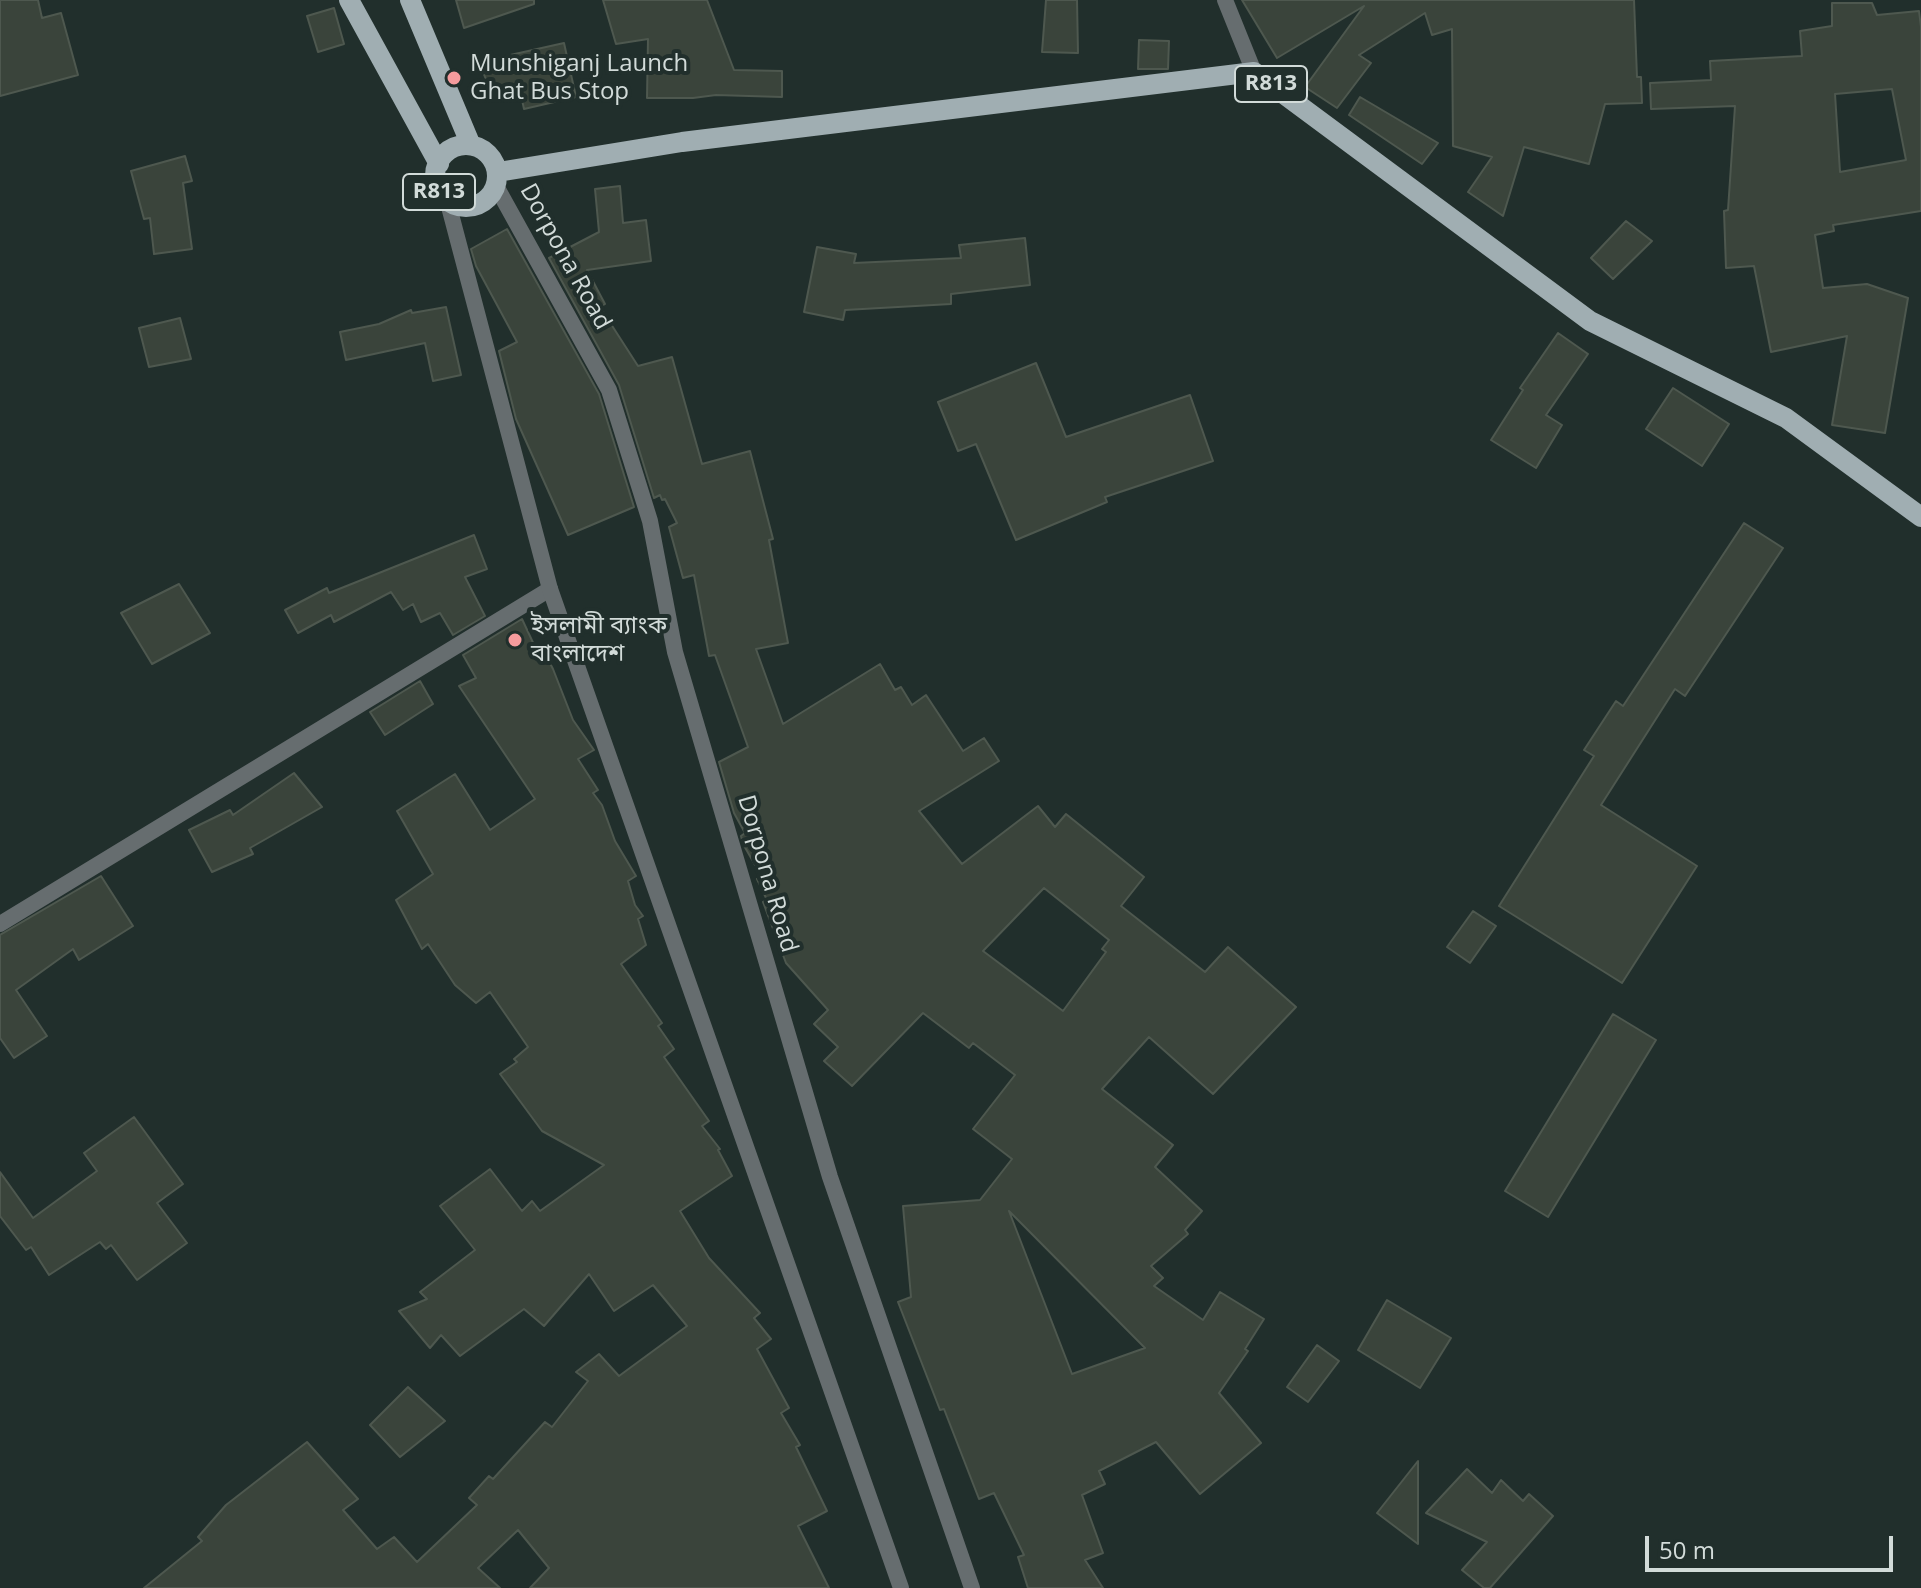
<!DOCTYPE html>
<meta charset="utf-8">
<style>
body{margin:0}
#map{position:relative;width:1921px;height:1588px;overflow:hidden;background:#212f2c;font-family:"Open Sans",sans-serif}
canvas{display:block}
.scale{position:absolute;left:1645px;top:1536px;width:248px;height:36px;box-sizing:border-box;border:4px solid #d2dbd9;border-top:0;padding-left:10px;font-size:24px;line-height:28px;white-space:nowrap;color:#d2dbd9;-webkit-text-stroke:6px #212f2c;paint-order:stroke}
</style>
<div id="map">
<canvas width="1921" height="1588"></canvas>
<div class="scale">50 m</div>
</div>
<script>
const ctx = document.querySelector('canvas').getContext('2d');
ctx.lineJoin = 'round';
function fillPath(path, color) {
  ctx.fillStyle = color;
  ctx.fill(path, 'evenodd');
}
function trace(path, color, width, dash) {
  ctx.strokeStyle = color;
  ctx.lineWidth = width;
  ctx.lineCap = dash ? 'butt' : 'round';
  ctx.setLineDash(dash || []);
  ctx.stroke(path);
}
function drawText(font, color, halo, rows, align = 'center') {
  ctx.font = font + ' "Open Sans","Noto Sans Bengali",sans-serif';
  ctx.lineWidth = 8;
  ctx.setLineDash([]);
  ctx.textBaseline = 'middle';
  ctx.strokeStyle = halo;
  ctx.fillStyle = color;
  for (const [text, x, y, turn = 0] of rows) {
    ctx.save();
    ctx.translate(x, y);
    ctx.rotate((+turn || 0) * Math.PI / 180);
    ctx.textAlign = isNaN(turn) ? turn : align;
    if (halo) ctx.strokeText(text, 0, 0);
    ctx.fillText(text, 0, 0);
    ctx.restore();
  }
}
const building = new Path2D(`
 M 0,0 L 38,0 L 42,18 L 61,13 L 78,75 L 0,96 Z
 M 456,0 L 534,0 L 534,4 L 464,28 Z
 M 603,0 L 707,0 L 734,70 L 782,71 L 782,97 L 716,95 L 693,98 L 647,98 L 648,39 L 616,44 Z
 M 1046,0 L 1077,0 L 1078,53 L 1042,52 Z
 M 1242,0 L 1634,0 L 1637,77 L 1641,77 L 1642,103 L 1605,104 L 1589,164 L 1524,147 L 1503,216 L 1468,192 L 1492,157 L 1453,146 L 1452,29 L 1432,35 L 1425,13 L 1359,55 L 1371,63 L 1337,108 L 1305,87 L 1364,6 L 1277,58 Z
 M 1832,3 L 1872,3 L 1877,15 L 1919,11 L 1921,27 L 1921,211 L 1833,225 L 1834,231 L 1815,235 L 1823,288 L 1867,284 L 1908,298 L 1885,433 L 1832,425 L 1847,336 L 1771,352 L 1754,266 L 1726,268 L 1724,211 L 1728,210 L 1735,106 L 1651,109 L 1650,83 L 1711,80 L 1710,61 L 1802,56 L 1800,31 L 1832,26 ZM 1892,89 L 1906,160 L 1840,172 L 1835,94 Z
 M 334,8 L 344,44 L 318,52 L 307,16 Z
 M 1139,40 L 1169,41 L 1168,69 L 1138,69 Z
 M 564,43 L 576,97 L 524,109 L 519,86 L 493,97 L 479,62 Z
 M 1360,97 L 1438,143 L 1422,164 L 1349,115 Z
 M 185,156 L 192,181 L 183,183 L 192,249 L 154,254 L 150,218 L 144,219 L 131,171 Z
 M 620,186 L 623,223 L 646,220 L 651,261 L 587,270 L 605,304 L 600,307 L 638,366 L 672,357 L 702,464 L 750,451 L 773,539 L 769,540 L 788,643 L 756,649 L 783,724 L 880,664 L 895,690 L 901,687 L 912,705 L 926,695 L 963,751 L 984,738 L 999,761 L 919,811 L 962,864 L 1038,806 L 1055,827 L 1066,814 L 1144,877 L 1121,906 L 1205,972 L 1228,947 L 1296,1007 L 1213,1094 L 1149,1037 L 1102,1089 L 1173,1145 L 1155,1167 L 1202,1211 L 1185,1230 L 1188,1234 L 1151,1266 L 1163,1278 L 1154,1286 L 1203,1320 L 1220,1292 L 1264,1319 L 1245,1349 L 1248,1351 L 1219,1393 L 1261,1443 L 1200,1494 L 1156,1442 L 1099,1471 L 1105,1484 L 1082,1495 L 1103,1553 L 1085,1560 L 1103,1588 L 1028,1588 L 1018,1557 L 1024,1555 L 994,1493 L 979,1499 L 944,1409 L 940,1410 L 898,1302 L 911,1297 L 903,1206 L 980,1200 L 1012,1159 L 973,1129 L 1015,1075 L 973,1043 L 969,1048 L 923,1013 L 852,1086 L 824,1061 L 838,1047 L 814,1024 L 828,1010 L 786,963 L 763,902 L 767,900 L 757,879 L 762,877 L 743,844 L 741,836 L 745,833 L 734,813 L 719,762 L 748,747 L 715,655 L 709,656 L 694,575 L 683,578 L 669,527 L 677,523 L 665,499 L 662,500 L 660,495 L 654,498 L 619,385 L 549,258 L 599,232 L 595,189 ZM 1044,888 L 1109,940 L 1102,949 L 1106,952 L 1063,1011 L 983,951 ZM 1009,1211 L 1145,1348 L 1072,1374 Z
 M 1626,221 L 1652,241 L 1613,279 L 1591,258 Z
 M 507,229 L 599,394 L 634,507 L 568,535 L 516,419 L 499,351 L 517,342 L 476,266 L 471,249 Z
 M 1025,238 L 1030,285 L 951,294 L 951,304 L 845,310 L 843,320 L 804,312 L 817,247 L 856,254 L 854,263 L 961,258 L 959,245 Z
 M 446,307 L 461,375 L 433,381 L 425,343 L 346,360 L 340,332 L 379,324 L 411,310 L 412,313 Z
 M 180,318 L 191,359 L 149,367 L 139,328 Z
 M 1558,333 L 1588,354 L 1546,415 L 1562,425 L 1536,468 L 1491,440 L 1523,390 L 1520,388 Z
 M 1036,363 L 1066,437 L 1190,395 L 1213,461 L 1105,497 L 1107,502 L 1016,540 L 976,444 L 958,451 L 938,402 Z
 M 1673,388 L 1729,424 L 1702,466 L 1646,429 Z
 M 1744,523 L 1783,548 L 1685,696 L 1675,689 L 1601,805 L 1697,866 L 1622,983 L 1499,906 L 1594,756 L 1584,750 L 1616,701 L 1623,706 Z
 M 474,535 L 487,569 L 465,577 L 485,616 L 453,635 L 440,613 L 421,622 L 413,604 L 403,610 L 391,592 L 334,622 L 331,615 L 298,633 L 285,610 L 327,588 L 329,593 Z
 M 179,584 L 210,633 L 152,664 L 121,613 Z
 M 522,619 L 536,649 L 542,648 L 553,669 L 573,720 L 594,750 L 578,759 L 598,790 L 593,793 L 602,805 L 615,841 L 636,876 L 628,881 L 635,905 L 643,916 L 638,919 L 646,945 L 621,964 L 662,1023 L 658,1026 L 674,1049 L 664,1057 L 709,1121 L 702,1126 L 720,1149 L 718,1150 L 732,1176 L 680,1211 L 709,1258 L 760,1313 L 754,1318 L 771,1339 L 757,1349 L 789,1408 L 781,1413 L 800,1445 L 796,1447 L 827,1511 L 798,1526 L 829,1588 L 530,1588 L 549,1568 L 518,1530 L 478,1568 L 500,1588 L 144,1588 L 202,1541 L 198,1537 L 226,1505 L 307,1442 L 358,1499 L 343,1510 L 377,1549 L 394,1537 L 417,1562 L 477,1505 L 469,1498 L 489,1476 L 493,1479 L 545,1422 L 552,1427 L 588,1381 L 576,1372 L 599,1354 L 619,1376 L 687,1326 L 653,1285 L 614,1311 L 589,1274 L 544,1326 L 524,1309 L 460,1356 L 441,1335 L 430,1348 L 399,1311 L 427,1299 L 420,1292 L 475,1250 L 440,1206 L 490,1169 L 522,1211 L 532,1201 L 540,1211 L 604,1165 L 542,1131 L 500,1074 L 517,1062 L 514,1059 L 528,1047 L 490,992 L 476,1003 L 455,985 L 428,944 L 422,949 L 396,900 L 433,874 L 397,811 L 455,774 L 490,830 L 535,799 L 459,686 L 476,678 L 463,655 Z
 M 420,681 L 433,704 L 385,735 L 370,712 Z
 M 294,773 L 322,807 L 250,848 L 253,854 L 212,872 L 189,830 L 230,810 L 233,815 Z
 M 101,876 L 133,926 L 79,960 L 73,949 L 16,990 L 47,1036 L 14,1058 L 0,1038 L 0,935 Z
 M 1473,911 L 1496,926 L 1470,963 L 1447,947 Z
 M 1613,1014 L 1656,1040 L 1548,1217 L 1505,1191 Z
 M 134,1117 L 183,1184 L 157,1203 L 187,1243 L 137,1280 L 111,1245 L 106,1249 L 100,1242 L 49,1275 L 31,1247 L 26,1250 L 0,1216 L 0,1172 L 33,1218 L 97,1171 L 84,1153 Z
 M 1387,1300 L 1451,1338 L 1420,1388 L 1358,1350 Z
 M 1317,1345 L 1339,1361 L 1308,1402 L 1287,1387 Z
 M 408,1387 L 445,1421 L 400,1457 L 370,1425 Z
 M 1418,1461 L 1418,1544 L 1377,1513 Z
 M 1467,1469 L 1492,1493 L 1501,1480 L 1523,1501 L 1529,1494 L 1553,1516 L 1490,1588 L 1484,1588 L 1462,1570 L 1487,1542 L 1426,1513 Z`);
fillPath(building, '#3a443b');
trace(building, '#4e584f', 2);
trace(new Path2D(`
 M 1225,0 L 1254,72
 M 0,924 L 550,589`), '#666d6f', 16);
trace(new Path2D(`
 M 496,186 L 609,390 L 650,521 L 675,652 L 830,1177 L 972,1588
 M 448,203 L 550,589 L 901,1588`), '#666d6f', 16);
trace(new Path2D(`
 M 349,0 L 439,164
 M 410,0 L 470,143
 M435 176a31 31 0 1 1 62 0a31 31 0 1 1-62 0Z
 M 498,172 L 682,142 L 1254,72 L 1590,321 L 1786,418 L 1921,517`), '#a0aeb2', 20);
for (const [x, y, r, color] of [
 [454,78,8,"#f59b9d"],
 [515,640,8,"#f59b9d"]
]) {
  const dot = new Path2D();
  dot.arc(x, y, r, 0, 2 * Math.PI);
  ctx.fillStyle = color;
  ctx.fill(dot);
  trace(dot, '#212f2c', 3);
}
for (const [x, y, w] of [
 [1271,84,72],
 [439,192,72]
]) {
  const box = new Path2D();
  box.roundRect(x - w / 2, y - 18, w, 36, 6);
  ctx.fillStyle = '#212f2c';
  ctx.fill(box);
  trace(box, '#d2dbd9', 2);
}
drawText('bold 22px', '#d2dbd9', null, [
 ["R813",1271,84],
 ["R813",439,192]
]);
drawText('24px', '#d2dbd9', '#212f2c', [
 ["Munshiganj Launch",470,64],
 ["Ghat Bus Stop",470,92],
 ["ইসলামী ব্যাংক",531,626],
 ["বাংলাদেশ",531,654]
], 'left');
drawText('24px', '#d2dbd9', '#212f2c', [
 ["Dorpona Road",565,257,61],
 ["Dorpona Road",767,874,74]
]);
</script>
